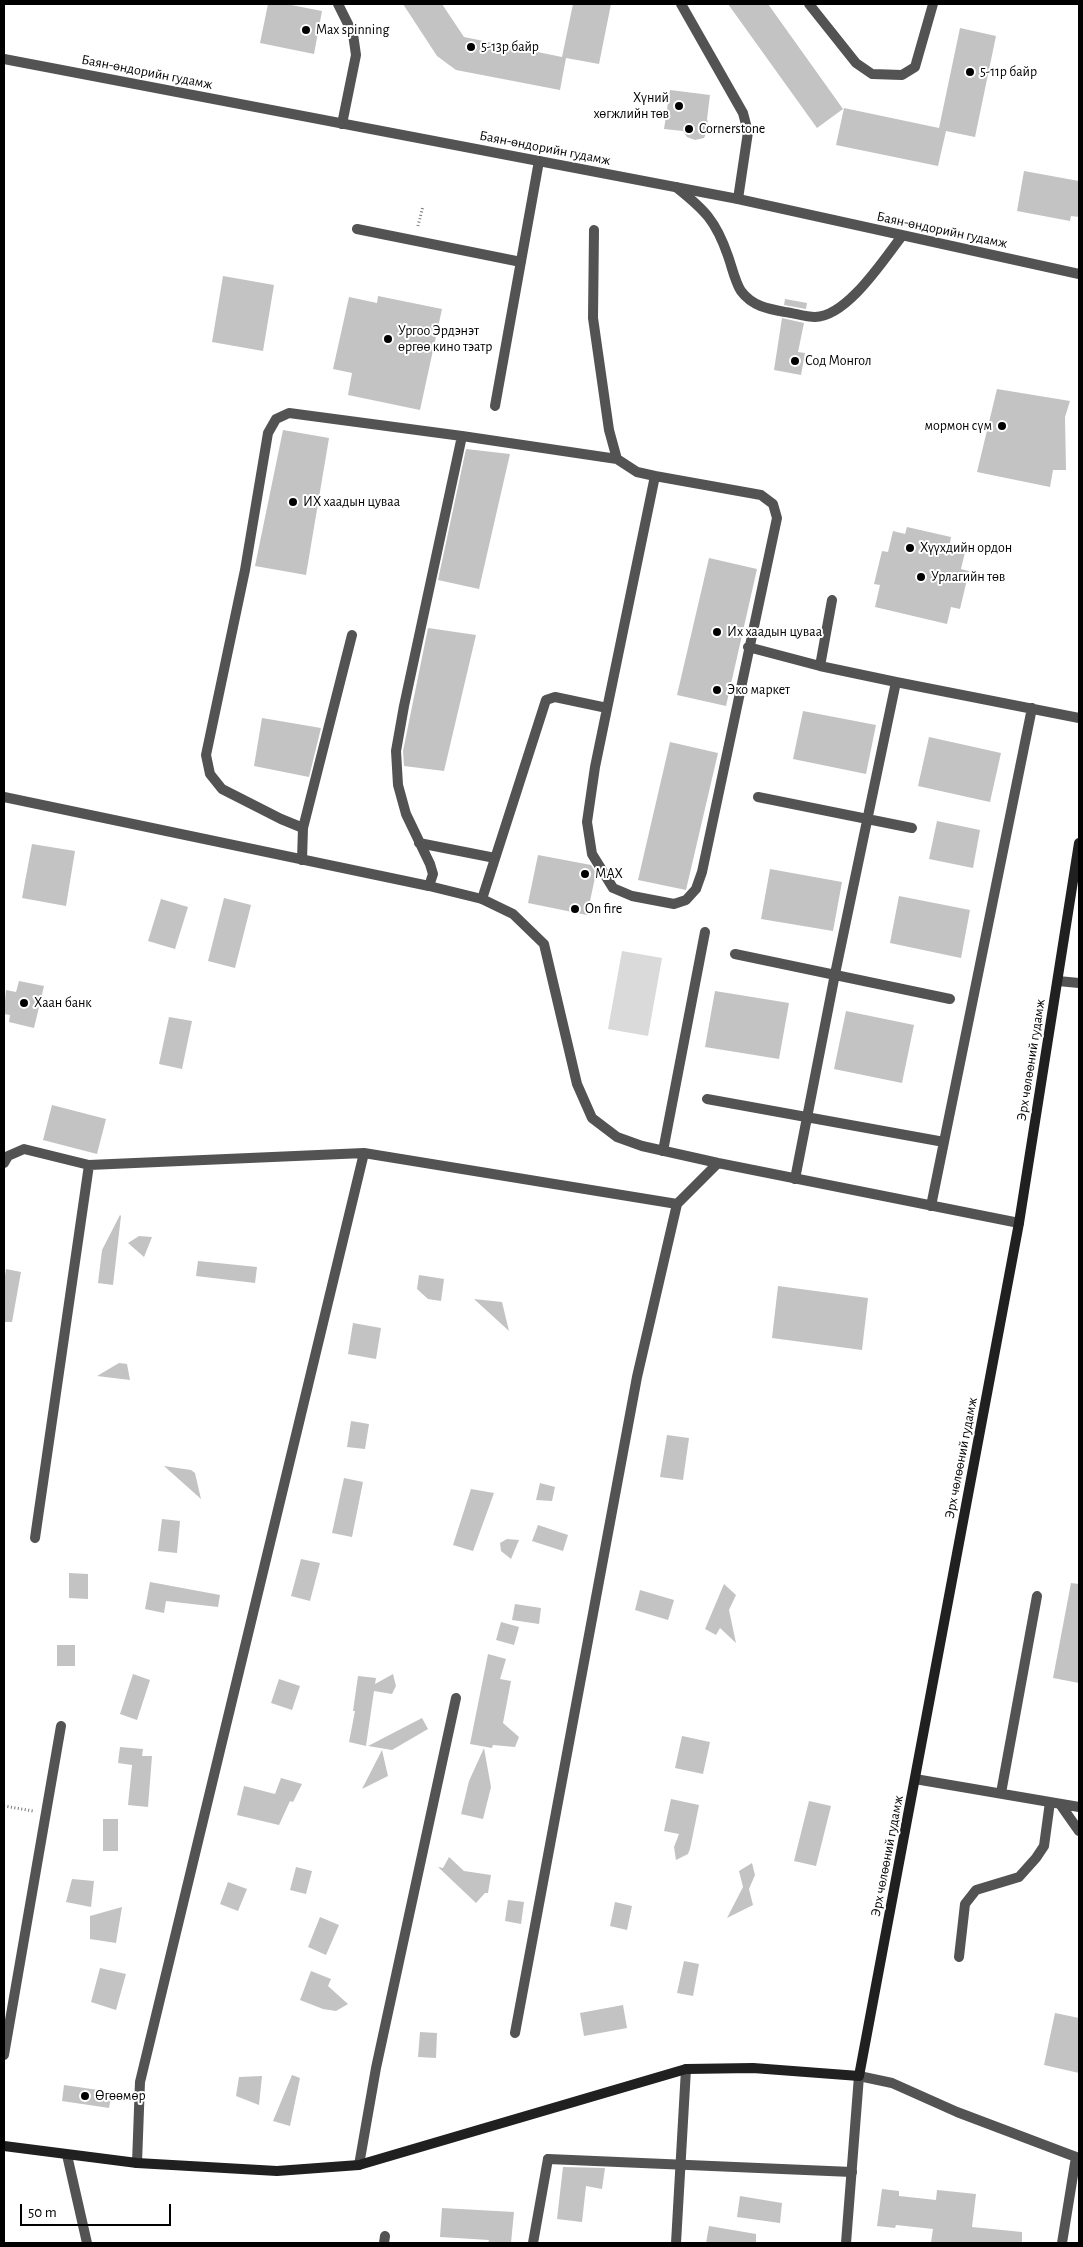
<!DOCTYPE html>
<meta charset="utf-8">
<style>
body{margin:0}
#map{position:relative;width:1083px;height:2247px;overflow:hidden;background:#fff;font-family:"Alegreya Sans",sans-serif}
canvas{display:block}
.frame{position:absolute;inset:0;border:5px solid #000;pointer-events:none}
.scale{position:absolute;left:20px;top:2204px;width:151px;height:22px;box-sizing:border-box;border:2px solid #000;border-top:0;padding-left:6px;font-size:15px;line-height:18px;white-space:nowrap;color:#000;-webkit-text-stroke:4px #fff;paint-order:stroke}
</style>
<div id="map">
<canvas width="1083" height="2247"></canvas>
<div class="frame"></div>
<div class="scale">50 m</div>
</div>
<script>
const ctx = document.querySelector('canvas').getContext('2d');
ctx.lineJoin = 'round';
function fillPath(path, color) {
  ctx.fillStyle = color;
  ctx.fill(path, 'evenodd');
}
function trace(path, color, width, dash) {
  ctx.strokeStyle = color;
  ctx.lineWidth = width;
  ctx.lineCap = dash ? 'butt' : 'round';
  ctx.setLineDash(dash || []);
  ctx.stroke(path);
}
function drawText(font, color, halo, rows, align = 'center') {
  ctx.font = font + ' "Alegreya Sans",sans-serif';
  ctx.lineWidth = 4;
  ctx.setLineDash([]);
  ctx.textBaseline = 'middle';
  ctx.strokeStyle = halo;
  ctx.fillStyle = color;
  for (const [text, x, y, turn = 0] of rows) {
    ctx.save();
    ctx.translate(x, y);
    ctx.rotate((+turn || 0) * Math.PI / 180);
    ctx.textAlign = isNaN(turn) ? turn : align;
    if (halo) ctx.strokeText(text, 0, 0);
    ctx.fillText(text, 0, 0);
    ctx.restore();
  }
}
fillPath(new Path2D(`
 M 622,951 L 662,958 L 648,1036 L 608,1029 Z`), '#dadada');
fillPath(new Path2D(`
 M 268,4 L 286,4 L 322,11 L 314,54 L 260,43 Z
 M 403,4 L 442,4 L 464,37 L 562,57 L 573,4 L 611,4 L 599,64 L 566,58 L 560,90 L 456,70 L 437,56 Z
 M 728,4 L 768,4 L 843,109 L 817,128 Z
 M 960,28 L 996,36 L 975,137 L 946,131 L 938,166 L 836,145 L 844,108 L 939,128 Z
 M 670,90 L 710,95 L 707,119 L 709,127 L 704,138 L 695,140 L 687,137 L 683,131 L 664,129 Z
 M 1024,171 L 1079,181 L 1079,217 L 1071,216 L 1070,221 L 1017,211 Z
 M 223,276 L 274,285 L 263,351 L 212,342 Z
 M 378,296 L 442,309 L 420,410 L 348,395 L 352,373 L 333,369 L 349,297 L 377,303 Z
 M 785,299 L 807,303 L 806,309 L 784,305 Z
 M 782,318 L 804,323 L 798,352 L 805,353 L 801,375 L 774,370 Z
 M 997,389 L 1070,401 L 1065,417 L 1066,470 L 1053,470 L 1050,487 L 977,472 Z
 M 283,430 L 329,438 L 306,575 L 255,566 Z
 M 466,449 L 510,454 L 479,589 L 438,580 Z
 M 907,527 L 951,537 L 949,548 L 965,552 L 961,569 L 969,571 L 960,609 L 951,607 L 947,624 L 875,607 L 880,585 L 874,584 L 882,551 L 888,552 L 893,531 L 905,534 Z
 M 709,558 L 757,569 L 726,706 L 677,695 Z
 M 428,628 L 476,635 L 444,771 L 404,766 L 403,751 Z
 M 803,711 L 876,725 L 866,774 L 793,759 Z
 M 262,718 L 321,728 L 309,777 L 254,766 Z
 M 929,737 L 1001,753 L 990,802 L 918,786 Z
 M 670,742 L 718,753 L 686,890 L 638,880 Z
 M 937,821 L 980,830 L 973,868 L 929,859 Z
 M 32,844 L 75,851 L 66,906 L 22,898 Z
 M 538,855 L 591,865 L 596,873 L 587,915 L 528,903 Z
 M 770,869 L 842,882 L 833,931 L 761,919 Z
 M 899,896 L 970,910 L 961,958 L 890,943 Z
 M 224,898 L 251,905 L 235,968 L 208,961 Z
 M 161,899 L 188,907 L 175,949 L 148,941 Z
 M 19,981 L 44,986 L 34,1028 L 9,1022 L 10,1015 L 4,1014 L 6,990 L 16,992 Z
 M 715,991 L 789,1003 L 779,1059 L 705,1047 Z
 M 846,1011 L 914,1025 L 902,1083 L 834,1069 Z
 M 169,1017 L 192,1021 L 182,1069 L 159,1064 Z
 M 52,1105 L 106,1119 L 97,1154 L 43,1140 Z
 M 120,1215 L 121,1216 L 113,1285 L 98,1283 L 102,1250 Z
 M 139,1236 L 152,1237 L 144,1257 L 128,1243 Z
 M 198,1261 L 257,1267 L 255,1283 L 196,1276 Z
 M 6,1269 L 21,1272 L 12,1322 L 4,1322 L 4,1283 Z
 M 419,1275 L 444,1279 L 441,1301 L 428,1299 L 417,1289 Z
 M 778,1286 L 868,1298 L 862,1350 L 772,1338 Z
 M 474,1299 L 502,1302 L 509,1331 Z
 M 353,1323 L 381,1328 L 376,1359 L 348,1354 Z
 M 119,1363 L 127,1364 L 130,1380 L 97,1376 Z
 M 351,1421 L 369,1424 L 365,1449 L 347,1447 Z
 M 667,1435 L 689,1438 L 683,1480 L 660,1477 Z
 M 164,1466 L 191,1470 L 195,1473 L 201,1499 Z
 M 344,1478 L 363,1482 L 352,1537 L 332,1533 Z
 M 540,1483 L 555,1487 L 552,1501 L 536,1500 Z
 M 471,1489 L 494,1493 L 473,1551 L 453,1545 Z
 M 162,1519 L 180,1521 L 177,1553 L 158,1551 Z
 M 538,1525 L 568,1535 L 563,1551 L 532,1541 Z
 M 507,1539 L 519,1540 L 511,1559 L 501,1551 L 500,1543 Z
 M 301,1559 L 320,1563 L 310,1601 L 291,1596 Z
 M 69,1573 L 88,1574 L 88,1599 L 69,1598 Z
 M 150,1582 L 220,1595 L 218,1607 L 166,1601 L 164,1613 L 145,1609 Z
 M 1071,1583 L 1079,1584 L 1079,1683 L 1053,1678 Z
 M 724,1584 L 736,1595 L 729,1610 L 736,1643 L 720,1628 L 716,1635 L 705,1629 Z
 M 640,1590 L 674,1600 L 668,1620 L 635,1610 Z
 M 515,1604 L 541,1608 L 539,1624 L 512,1620 Z
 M 501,1622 L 519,1627 L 514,1645 L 496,1640 Z
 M 57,1645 L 75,1645 L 75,1666 L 57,1666 Z
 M 488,1654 L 506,1659 L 500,1679 L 511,1681 L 503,1723 L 519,1737 L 515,1747 L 493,1745 L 492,1748 L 470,1744 Z
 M 133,1674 L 150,1680 L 137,1720 L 120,1714 Z
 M 393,1674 L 396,1686 L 392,1694 L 374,1691 L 366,1746 L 349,1742 L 355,1711 L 353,1711 L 358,1676 L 376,1678 L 375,1684 Z
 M 279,1679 L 300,1686 L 292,1710 L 271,1703 Z
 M 422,1718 L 428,1729 L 392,1750 L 368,1746 Z
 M 682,1736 L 710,1742 L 703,1774 L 675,1768 Z
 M 120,1747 L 143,1749 L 142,1756 L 152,1756 L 148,1807 L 128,1805 L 132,1765 L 118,1763 Z
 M 484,1748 L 491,1787 L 483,1819 L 461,1814 L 469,1781 Z
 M 382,1750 L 388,1776 L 362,1789 Z
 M 281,1778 L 302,1784 L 293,1802 L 290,1801 L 279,1825 L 237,1815 L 244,1786 L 275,1794 Z
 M 671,1799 L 699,1805 L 690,1849 L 688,1854 L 676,1860 L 674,1847 L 679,1834 L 664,1831 Z
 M 809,1801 L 831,1806 L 816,1866 L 794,1861 Z
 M 103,1819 L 118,1819 L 118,1851 L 103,1851 Z
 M 449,1857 L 464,1871 L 491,1875 L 488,1893 L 485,1893 L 476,1903 L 438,1867 L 443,1868 Z
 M 752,1863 L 755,1875 L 749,1889 L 753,1905 L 727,1918 L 743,1887 L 739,1871 Z
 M 296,1867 L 312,1871 L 306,1894 L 290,1890 Z
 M 72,1879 L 94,1881 L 91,1907 L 66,1902 Z
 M 228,1882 L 247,1889 L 238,1911 L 220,1904 Z
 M 508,1900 L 524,1902 L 521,1924 L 505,1921 Z
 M 615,1902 L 632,1906 L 627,1930 L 610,1926 Z
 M 122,1907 L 116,1943 L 90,1939 L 90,1916 Z
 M 320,1917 L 339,1925 L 326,1955 L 308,1947 Z
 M 684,1961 L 699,1964 L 693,1996 L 677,1993 Z
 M 100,1968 L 126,1974 L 116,2010 L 91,2002 Z
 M 311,1971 L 331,1979 L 328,1986 L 348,2004 L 336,2011 L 323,2009 L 300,2000 Z
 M 623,2005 L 627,2028 L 584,2036 L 580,2013 Z
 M 1055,2013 L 1079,2018 L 1079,2073 L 1044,2065 Z
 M 420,2032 L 437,2033 L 436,2058 L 418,2057 Z
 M 292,2075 L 300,2078 L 290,2126 L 273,2121 Z
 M 262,2076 L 259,2105 L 236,2096 L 239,2077 Z
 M 64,2085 L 112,2092 L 109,2108 L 62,2101 Z
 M 563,2167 L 605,2168 L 602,2189 L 586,2186 L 582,2222 L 557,2219 Z
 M 882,2189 L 899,2191 L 899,2196 L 936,2200 L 937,2190 L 976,2194 L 972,2227 L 1022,2232 L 1022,2243 L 931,2242 L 933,2229 L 896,2225 L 895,2228 L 877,2226 Z
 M 740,2196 L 782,2203 L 780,2223 L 737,2217 Z
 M 442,2208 L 514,2212 L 511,2243 L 488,2243 L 489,2240 L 440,2237 Z
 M 709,2226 L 756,2234 L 756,2243 L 706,2243 Z`), '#c3c3c3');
trace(new Path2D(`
 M 418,226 L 423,206
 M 4,1806 L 33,1811`), '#757575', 3, [1, 2.5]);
trace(new Path2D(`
 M 338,4 L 353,34 L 356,55 L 342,124
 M 681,4 L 743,113 L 748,132 L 738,199
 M 809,4 L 856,63 L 872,74 L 902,75 L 915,67 L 933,4
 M 676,187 C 705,210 716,221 728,256 C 732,267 735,282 741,291 C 752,306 768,309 785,312 C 794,313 805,317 815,317 C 847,317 884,259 902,236
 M 357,229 L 521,262
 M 594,230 L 593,318 L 609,430 L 617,459 L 637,472 L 655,476
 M 495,406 L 539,161
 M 655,476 L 761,495 L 773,504 L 777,518 L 702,872 L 696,889 L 686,900 L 674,904 L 632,896 L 613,888 L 592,854 L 587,822 L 595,767 Z
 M 748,647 L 820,666 L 896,682
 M 820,666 L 832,600
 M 758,797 L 912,828
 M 303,828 L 352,635
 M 419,843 L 495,858
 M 302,860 L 303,828 L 281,819 L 222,789 L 210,774 L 206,755 L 245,570 L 268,433 L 276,419 L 289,413 L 462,436
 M 429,886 L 433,874 L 430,864 L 406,814 L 398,785 L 396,751 L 404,706 L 462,436 L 617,459
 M 482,899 L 546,700 L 555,697 L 607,708
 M 735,954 L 950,999
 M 1058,981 L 1079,983
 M 707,1099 L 944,1142
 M 663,1151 L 705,932
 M 795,1179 L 835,974 L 896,682 L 1079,718
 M 931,1206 L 1032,708
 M 915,1779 L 1079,1807
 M 1001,1793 L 1037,1596
 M 1060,1804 L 1079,1831
 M 959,1957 L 965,1904 L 976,1890 L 1019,1877 L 1036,1858 L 1044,1846 L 1050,1802
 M 548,2159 L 852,2172`), '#535353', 10);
trace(new Path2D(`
 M 4,59 L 738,199 L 1079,274
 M 4,797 L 429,886 L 482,899 L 513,914 L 544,944 L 577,1084 L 592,1118 L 617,1137 L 642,1146 L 718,1163 L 1019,1223
 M 4,1163 L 8,1156 L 24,1149 L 89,1165 L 364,1153 L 677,1204
 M 35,1538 L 89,1165
 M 515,2033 L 637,1377 L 677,1204 L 718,1163
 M 4,2055 L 61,1726
 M 67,2155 L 87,2243
 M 137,2163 L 140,2082 L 364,1153
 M 359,2165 L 376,2068 L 456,1698
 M 384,2243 L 385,2236
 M 533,2243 L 548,2159
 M 676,2243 L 686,2069
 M 846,2243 L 859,2076 L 892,2083 L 957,2112 L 1076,2157 L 1062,2243`), '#535353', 10);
trace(new Path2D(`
 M 4,2146 L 137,2163 L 277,2171 L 359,2165 L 686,2069 L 753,2068 L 859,2076 L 1019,1223 L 1079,843`), '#202020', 10);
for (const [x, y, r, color] of [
 [306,30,5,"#000"],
 [471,47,5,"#000"],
 [970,72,5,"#000"],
 [679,106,5,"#000"],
 [689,129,5,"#000"],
 [388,339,5,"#000"],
 [795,361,5,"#000"],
 [1002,426,5,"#000"],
 [293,502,5,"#000"],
 [910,548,5,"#000"],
 [921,577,5,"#000"],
 [717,632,5,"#000"],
 [717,690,5,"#000"],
 [585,874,5,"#000"],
 [575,909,5,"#000"],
 [24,1003,5,"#000"],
 [85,2096,5,"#000"]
]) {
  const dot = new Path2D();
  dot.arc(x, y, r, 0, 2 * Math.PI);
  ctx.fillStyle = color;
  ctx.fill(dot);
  trace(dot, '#fff', 2);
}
drawText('14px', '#000', '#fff', [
 ["Max spinning",316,30],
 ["5-13р байр",481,47],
 ["5-11р байр",980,72],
 ["Хүний",669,98,"right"],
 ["хөгжлийн төв",669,114,"right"],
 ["Cornerstone",699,129],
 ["Ургоо Эрдэнэт",398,331],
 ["өргөө кино тэатр",398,347],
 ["Сод Монгол",805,361],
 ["мормон сүм",992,426,"right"],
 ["ИХ хаадын цуваа",303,502],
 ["Хүүхдийн ордон",920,548],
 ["Урлагийн төв",931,577],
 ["Их хаадын цуваа",727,632],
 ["Эко маркет",727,690],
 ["МАХ",595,874],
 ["On fire",585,909],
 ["Хаан банк",34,1003],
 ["Өгөөмөр",95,2096]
], 'left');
drawText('14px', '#000', '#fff', [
 ["Баян-өндорийн гудамж",147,72,11],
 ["Баян-өндорийн гудамж",545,148,11],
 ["Баян-өндорийн гудамж",942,230,12],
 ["Эрх чөлөөний гудамж",1031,1060,-81],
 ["Эрх чөлөөний гудамж",961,1458,-79],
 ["Эрх чөлөөний гудамж",887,1856,-79]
]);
</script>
